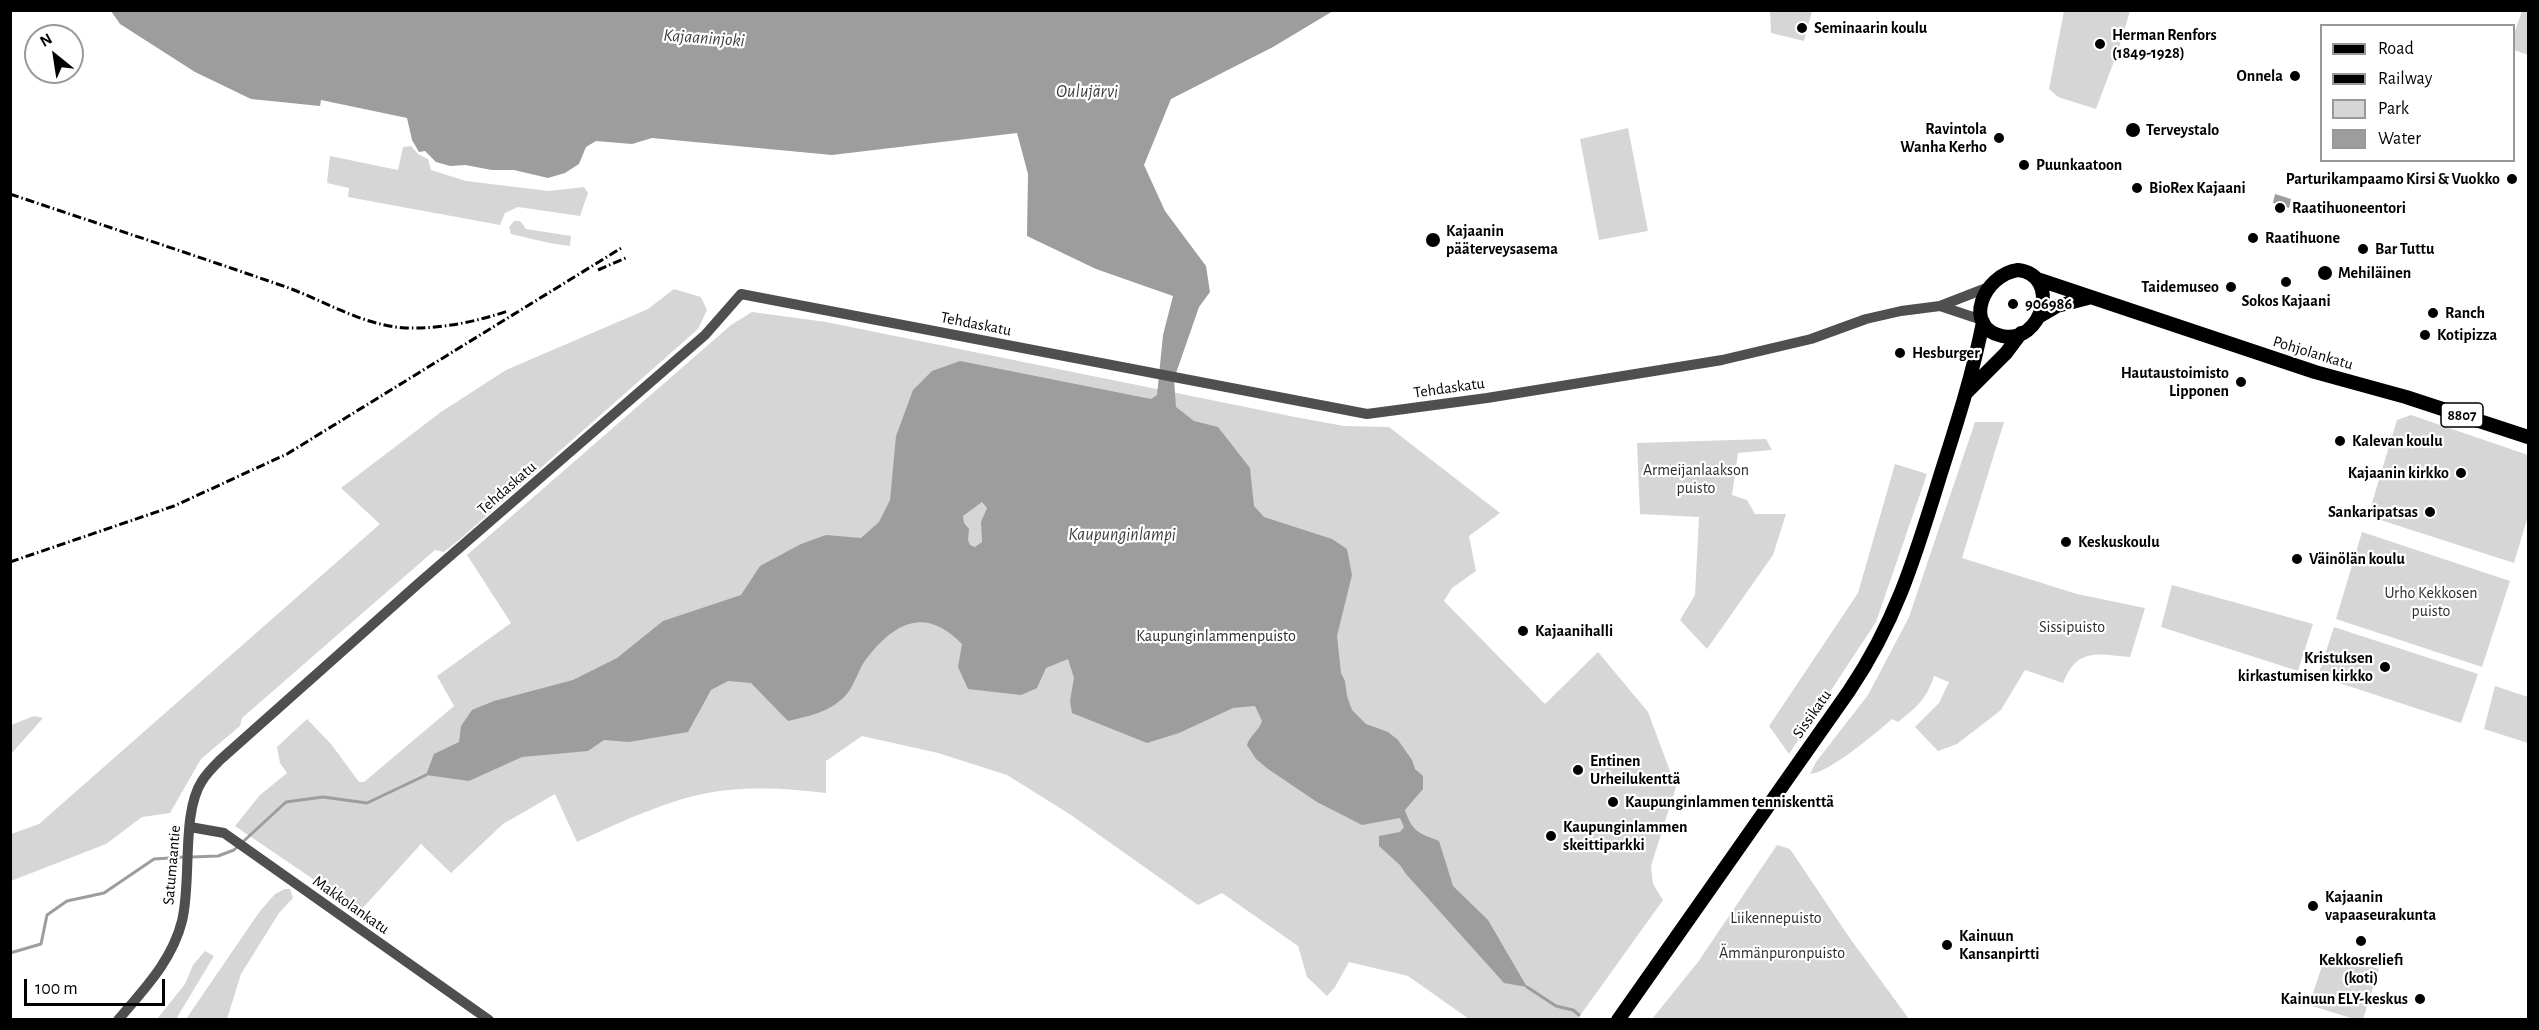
<!DOCTYPE html>
<meta charset="utf-8">
<style>
body{margin:0}
#map{position:relative;width:2539px;height:1030px;overflow:hidden;background:#fff;font-family:"Alegreya Sans",sans-serif}
canvas{display:block}
.frame{position:absolute;inset:0;border:12px solid #000;pointer-events:none}
.legend{position:absolute;left:2320px;top:24px;width:195px;height:138px;box-sizing:border-box;background:#fff;border:2px solid #999;margin:0;padding:8px 10px;list-style:none;font-size:18px;color:#000}
.legend li{display:flex;align-items:center;gap:12px;height:30px}
.legend b{width:30px;border:2px solid #999}
.north{position:absolute;left:24px;top:24px;width:60px;height:60px;box-sizing:border-box;background:#fff;border:2px solid #999;border-radius:50%;rotate:330deg;font-size:16px;font-weight:700;line-height:24px;text-align:center;color:#000}
.north::after{content:'';display:block;margin:auto;width:21px;height:27px;background:#000;clip-path:polygon(50% 0,100% 100%,50% 72%,0 100%)}
.scale{position:absolute;left:24px;top:979px;width:141px;height:27px;box-sizing:border-box;border:3px solid #000;border-top:0;padding-left:8px;font-size:18px;line-height:21px;white-space:nowrap;color:#000;-webkit-text-stroke:4px #fff;paint-order:stroke}
</style>
<div id="map">
<canvas width="2539" height="1030"></canvas>
<div class="frame"></div>
<ul class="legend">
<li><b style="height:8px;background:#000"></b>Road</li>
<li><b style="height:8px;background:#000"></b>Railway</li>
<li><b style="height:16px;background:#d6d6d6"></b>Park</li>
<li><b style="height:16px;background:#9d9d9d"></b>Water</li>
</ul>
<div class="north">N</div>
<div class="scale">100 m</div>
</div>
<script>
const ctx = document.querySelector('canvas').getContext('2d');
ctx.lineJoin = 'round';
function fillPath(path, color) {
  ctx.fillStyle = color;
  ctx.fill(path, 'evenodd');
}
function trace(path, color, width, dash) {
  ctx.strokeStyle = color;
  ctx.lineWidth = width;
  ctx.lineCap = dash ? 'butt' : 'round';
  ctx.setLineDash(dash || []);
  ctx.stroke(path);
}
function drawText(font, color, halo, rows, align = 'center') {
  ctx.font = font + ' "Alegreya Sans",sans-serif';
  ctx.lineWidth = 4.5;
  ctx.setLineDash([]);
  ctx.textBaseline = 'middle';
  ctx.strokeStyle = halo;
  ctx.fillStyle = color;
  for (const [text, x, y, turn = 0] of rows) {
    ctx.save();
    ctx.translate(x, y);
    ctx.rotate((+turn || 0) * Math.PI / 180);
    ctx.textAlign = isNaN(turn) ? turn : align;
    if (halo) ctx.strokeText(text, 0, 0);
    ctx.fillText(text, 0, 0);
    ctx.restore();
  }
}
fillPath(new Path2D(`
 M 1770,11 L 1812,11 L 1804,41 L 1771,33 Z
 M 2064,11 L 2130,11 L 2119,48 L 2096,109 L 2058,97 L 2049,89 Z
 M 2522,11 L 2528,11 L 2528,55 L 2514,50 L 2514,34 Z
 M 1628,128 L 1648,231 L 1599,240 L 1580,139 Z
 M 411,146 L 418,154 L 428,159 L 431,170 L 466,181 L 549,191 L 584,187 L 588,193 L 580,216 L 518,207 L 505,213 L 500,225 L 348,197 L 349,188 L 327,183 L 330,156 L 398,170 L 403,147 Z
 M 514,221 L 520,221 L 526,229 L 571,236 L 570,246 L 549,243 L 511,234 L 509,227 Z
 M 674,289 L 701,297 L 707,310 L 698,329 L 459,540 L 444,552 L 435,550 L 242,718 L 240,726 L 201,759 L 170,813 L 142,817 L 106,844 L 11,881 L 11,834 L 39,824 L 380,524 L 341,488 L 441,412 L 506,370 L 648,309 Z
 M 752,312 L 826,322 L 1295,417 L 1344,426 L 1389,427 L 1500,513 L 1469,536 L 1476,571 L 1452,588 L 1444,601 L 1545,704 L 1598,652 L 1648,712 L 1676,787 L 1651,866 L 1653,884 L 1663,900 L 1577,1020 L 1469,1019 L 1408,976 L 1349,962 L 1335,987 L 1327,996 L 1307,977 L 1298,946 L 1222,893 L 1198,905 L 1071,815 L 1007,775 L 938,753 L 862,736 L 826,761 L 826,793 C 793,789 762,787 729,790 C 679,794 623,821 577,842 L 555,794 L 503,824 L 451,873 L 421,844 L 360,911 L 235,826 L 260,795 L 287,773 L 280,763 L 277,747 L 307,719 L 331,744 L 359,782 L 364,782 L 454,706 L 437,676 L 511,623 L 467,555 L 731,325 Z
 M 2411,415 L 2528,455 L 2528,516 L 2514,563 L 2368,516 L 2397,420 Z
 M 1975,422 L 2004,422 L 1962,558 L 2077,594 L 2145,608 L 2130,657 C 2098,654 2077,647 2063,683 L 2025,670 L 2001,710 L 1957,744 L 1938,751 L 1915,727 L 1939,703 L 1949,682 L 1934,676 C 1926,700 1917,707 1898,722 L 1892,719 C 1876,733 1829,773 1810,774 L 1816,762 L 1868,695 L 1909,617 Z
 M 1766,439 L 1772,450 L 1738,453 L 1732,495 L 1747,500 L 1755,514 L 1786,514 L 1773,555 L 1707,649 L 1680,620 L 1695,595 L 1699,517 L 1640,514 L 1637,443 Z
 M 1895,464 L 1927,474 L 1876,622 L 1789,754 L 1769,726 L 1858,593 Z
 M 2362,532 L 2510,581 L 2482,667 L 2336,619 Z
 M 2172,585 L 2313,624 L 2298,671 L 2161,627 Z
 M 2334,627 L 2478,674 L 2461,723 L 2318,676 Z
 M 2495,686 L 2528,697 L 2528,743 L 2484,729 Z
 M 34,716 L 43,718 L 11,754 L 11,725 Z
 M 1777,845 L 1790,849 L 1849,937 L 1909,1019 L 1652,1019 L 1698,962 Z
 M 285,889 L 290,889 L 293,898 L 279,913 L 241,974 L 227,1019 L 186,1019 L 260,911 L 275,894 Z
 M 205,951 L 214,956 L 176,1019 L 157,1019 L 185,984 L 193,965 Z
 M 2326,954 L 2379,969 L 2363,1019 L 2354,1019 L 2309,1005 Z`), '#d6d6d6');
fillPath(new Path2D(`
 M 111,11 L 1333,11 L 1273,47 L 1171,99 L 1144,165 L 1165,211 L 1206,266 L 1210,292 L 1199,307 L 1174,379 L 1176,407 L 1194,421 L 1218,427 L 1250,468 L 1254,506 L 1264,517 L 1332,539 L 1347,549 L 1352,575 L 1337,636 L 1341,673 L 1345,681 L 1347,696 L 1352,710 L 1366,724 L 1388,732 L 1398,740 L 1412,760 L 1415,769 L 1423,776 L 1423,789 L 1405,810 C 1412,832 1419,833 1439,841 L 1453,886 L 1488,920 L 1527,987 L 1504,983 L 1406,874 L 1400,865 L 1379,846 L 1379,836 L 1400,832 L 1404,827 L 1400,818 L 1362,825 L 1317,802 L 1268,769 L 1256,759 L 1247,745 C 1250,735 1259,731 1262,721 L 1255,706 L 1233,708 L 1179,733 L 1147,743 L 1072,713 L 1070,701 L 1074,678 L 1068,659 L 1046,668 L 1037,688 L 1021,695 L 968,689 L 958,667 L 962,644 C 926,607 896,621 867,658 C 858,669 855,685 846,695 C 829,713 811,715 788,721 L 751,683 L 728,681 L 711,690 L 688,732 L 629,742 L 604,740 L 588,751 L 522,757 L 469,781 L 426,775 L 434,754 L 459,742 L 461,726 L 472,710 L 494,701 L 573,680 L 617,658 L 663,621 L 741,595 L 760,566 L 801,544 L 826,535 L 861,538 L 879,522 L 890,500 L 896,436 L 913,390 L 932,371 L 960,361 L 1151,399 L 1157,395 L 1163,335 L 1173,296 L 1096,269 L 1027,236 L 1028,174 L 1017,133 L 832,155 L 652,138 L 632,144 L 596,141 L 586,147 L 579,164 L 565,173 L 548,178 L 514,170 L 492,170 L 465,165 L 450,166 L 436,162 L 425,151 L 419,152 L 412,140 L 407,118 L 321,100 L 320,106 L 251,99 L 195,72 L 120,24 ZM 982,502 L 987,508 L 981,522 L 982,542 L 975,547 L 970,545 L 968,540 L 969,529 L 964,523 L 963,516 Z
 M 2275,194 L 2291,199 L 2289,208 L 2273,203 Z`), '#9d9d9d');
trace(new Path2D(`
 M 191,857 L 218,856 L 234,850 L 286,802 L 323,797 L 367,803 L 426,775
 M 10,953 L 41,944 L 47,915 L 67,901 L 104,893 L 154,859 L 184,857
 M 1527,987 L 1556,1006 L 1573,1010 L 1579,1015`), '#9d9d9d', 3);
trace(new Path2D(`
 M 1940,306 L 1982,320
 M 190,827 L 224,833 L 489,1020
 M 118,1020 C 144,989 172,961 182,921 C 192,881 181,813 202,781 C 207,773 214,766 220,760 L 419,583 L 705,335 L 741,294 L 1367,414 L 1487,398 L 1722,360 L 1811,339 L 1866,319 L 1901,311 L 1940,306 L 1989,287`), '#4f4f4f', 10);
trace(new Path2D(`
 M 2018,270 C 2062,275 2042,345 2002,336 C 1962,327 1983,275 2018,270 Z
 M 2037,279 L 2315,372 L 2406,397 L 2528,437
 M 2040,316 L 2057,306 L 2088,298
 M 1966,393 L 2006,353 L 2021,333
 M 1618,1020 L 1849,691 C 1897,620 1916,554 1941,473 C 1957,423 1973,373 1983,322`), '#000', 14);
trace(new Path2D(`
 M 10,194 C 102,225 194,255 286,287 C 325,301 362,325 405,328 C 441,329 475,322 508,311
 M 598,270 L 628,257
 M 10,562 L 174,506 L 287,454 L 623,247`), '#000', 3, [9, 3, 1.5, 3]);
for (const [x, y, r, color] of [
 [1802,28,6,"#000"],
 [2100,44,6,"#000"],
 [2295,76,6,"#000"],
 [2133,130,8,"#000"],
 [1999,138,6,"#000"],
 [2024,165,6,"#000"],
 [2512,179,6,"#000"],
 [2137,188,6,"#000"],
 [2280,208,6,"#000"],
 [2253,238,6,"#000"],
 [1433,240,8,"#000"],
 [2363,249,6,"#000"],
 [2325,273,8,"#000"],
 [2286,282,6,"#000"],
 [2231,287,6,"#000"],
 [2013,304,6,"#000"],
 [2433,313,6,"#000"],
 [2425,335,6,"#000"],
 [1900,353,6,"#000"],
 [2241,382,6,"#000"],
 [2340,441,6,"#000"],
 [2461,473,6,"#000"],
 [2430,512,6,"#000"],
 [2066,542,6,"#000"],
 [2297,559,6,"#000"],
 [1523,631,6,"#000"],
 [2385,667,6,"#000"],
 [1578,770,6,"#000"],
 [1613,802,6,"#000"],
 [1551,836,6,"#000"],
 [2313,906,6,"#000"],
 [2361,941,6,"#000"],
 [1947,945,6,"#000"],
 [2420,999,6,"#000"]
]) {
  const dot = new Path2D();
  dot.arc(x, y, r, 0, 2 * Math.PI);
  ctx.fillStyle = color;
  ctx.fill(dot);
  trace(dot, '#fff', 2);
}
for (const [x, y, w] of [
 [2462,415,42]
]) {
  const box = new Path2D();
  box.roundRect(x - w / 2, y - 12, w, 24, 4.5);
  ctx.fillStyle = '#fff';
  ctx.fill(box);
  trace(box, '#000', 1.5);
}
drawText('bold 15px', '#000', null, [
 ["8807",2462,415]
]);
drawText('bold 16px', '#000', '#fff', [
 ["Seminaarin koulu",1814,28],
 ["Herman Renfors",2112,35],
 ["(1849-1928)",2112,53],
 ["Onnela",2283,76,"right"],
 ["Ravintola",1987,129,"right"],
 ["Wanha Kerho",1987,147,"right"],
 ["Terveystalo",2146,130],
 ["Puunkaatoon",2036,165],
 ["Parturikampaamo Kirsi & Vuokko",2500,179,"right"],
 ["BioRex Kajaani",2149,188],
 ["Raatihuoneentori",2292,208],
 ["Kajaanin",1446,231],
 ["pääterveysasema",1446,249],
 ["Raatihuone",2265,238],
 ["Bar Tuttu",2375,249],
 ["Mehiläinen",2338,273],
 ["Taidemuseo",2219,287,"right"],
 ["Sokos Kajaani",2286,301,"center"],
 ["906986",2025,304],
 ["Ranch",2445,313],
 ["Kotipizza",2437,335],
 ["Hesburger",1912,353],
 ["Hautaustoimisto",2229,373,"right"],
 ["Lipponen",2229,391,"right"],
 ["Kalevan koulu",2352,441],
 ["Kajaanin kirkko",2449,473,"right"],
 ["Sankaripatsas",2418,512,"right"],
 ["Keskuskoulu",2078,542],
 ["Väinölän koulu",2309,559],
 ["Kajaanihalli",1535,631],
 ["Kristuksen",2373,658,"right"],
 ["kirkastumisen kirkko",2373,676,"right"],
 ["Entinen",1590,761],
 ["Urheilukenttä",1590,779],
 ["Kaupunginlammen tenniskenttä",1625,802],
 ["Kaupunginlammen",1563,827],
 ["skeittiparkki",1563,845],
 ["Kajaanin",2325,897],
 ["vapaaseurakunta",2325,915],
 ["Kainuun",1959,936],
 ["Kansanpirtti",1959,954],
 ["Kekkosreliefi",2361,960,"center"],
 ["(koti)",2361,978,"center"],
 ["Kainuun ELY-keskus",2408,999,"right"]
], 'left');
drawText('16px', '#000', '#fff', [
 ["Tehdaskatu",976,324,11],
 ["Pohjolankatu",2313,353,17],
 ["Tehdaskatu",1449,388,-8],
 ["Tehdaskatu",507,488,-41],
 ["Sissikatu",1812,714,-55],
 ["Satumaantie",172,865,-85],
 ["Makkolankatu",351,905,35]
]);
drawText('16px', '#2d2d2d', '#fff', [
 ["Armeijanlaakson",1696,470],
 ["puisto",1696,488],
 ["Urho Kekkosen",2431,593],
 ["puisto",2431,611],
 ["Sissipuisto",2072,627],
 ["Kaupunginlammenpuisto",1216,636],
 ["Liikennepuisto",1776,918],
 ["Ämmänpuronpuisto",1782,953]
]);
drawText('italic 18px', '#3e3e3e', '#fff', [
 ["Kajaaninjoki",704,38,4],
 ["Oulujärvi",1087,92],
 ["Kaupunginlampi",1122,535]
]);
</script>
